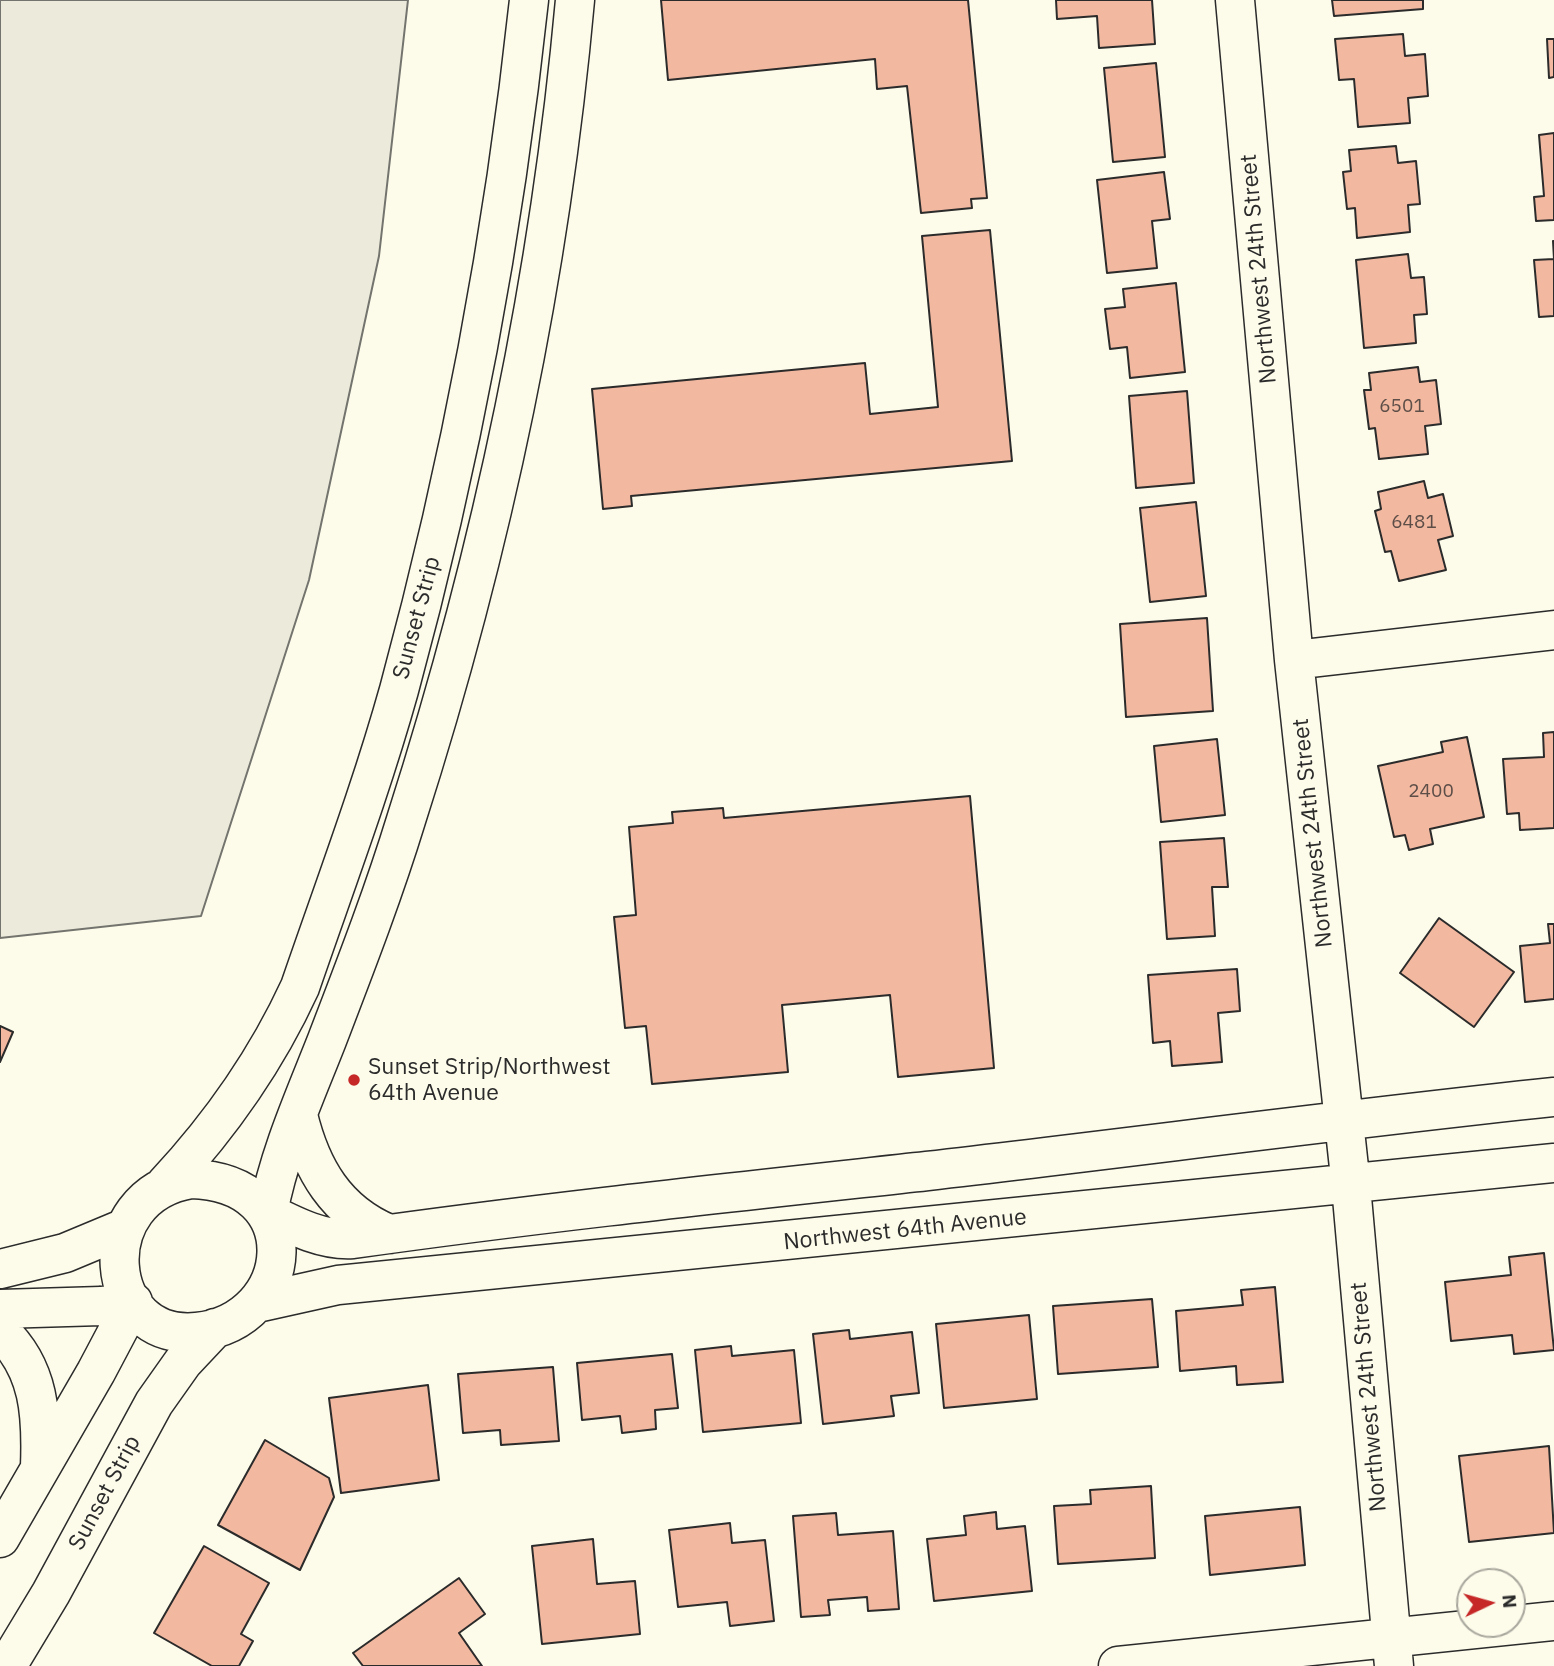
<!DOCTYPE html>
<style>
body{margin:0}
#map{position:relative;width:1554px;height:1666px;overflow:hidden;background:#fdfbea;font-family:"IBM Plex Sans",sans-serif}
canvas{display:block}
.north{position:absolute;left:1456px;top:1568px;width:70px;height:70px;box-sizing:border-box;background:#fdfbea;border:2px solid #a9a89e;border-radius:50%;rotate:85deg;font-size:19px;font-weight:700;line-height:28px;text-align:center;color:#2b2b2b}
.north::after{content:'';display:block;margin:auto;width:24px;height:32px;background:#c62828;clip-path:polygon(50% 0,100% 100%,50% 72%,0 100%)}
</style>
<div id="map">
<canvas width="1554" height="1666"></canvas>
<div class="north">N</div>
</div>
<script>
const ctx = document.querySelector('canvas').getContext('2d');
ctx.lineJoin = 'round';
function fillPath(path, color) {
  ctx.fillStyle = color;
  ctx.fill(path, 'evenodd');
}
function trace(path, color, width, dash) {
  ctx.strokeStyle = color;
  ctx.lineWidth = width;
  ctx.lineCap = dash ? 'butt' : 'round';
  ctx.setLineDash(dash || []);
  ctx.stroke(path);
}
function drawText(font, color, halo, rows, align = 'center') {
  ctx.font = font + ' "IBM Plex Sans",sans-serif';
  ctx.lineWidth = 5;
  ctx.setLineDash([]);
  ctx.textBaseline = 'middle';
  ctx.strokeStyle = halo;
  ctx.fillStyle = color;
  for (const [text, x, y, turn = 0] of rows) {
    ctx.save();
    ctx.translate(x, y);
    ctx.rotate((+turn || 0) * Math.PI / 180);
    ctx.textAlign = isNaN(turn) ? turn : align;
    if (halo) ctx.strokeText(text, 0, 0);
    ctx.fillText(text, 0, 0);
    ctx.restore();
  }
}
const green = new Path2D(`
 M 0,0 L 408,0 L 379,256 L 309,580 L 201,916 L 0,938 Z`);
fillPath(green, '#ecebdb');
trace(green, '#74746e', 2);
const building = new Path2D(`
 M 661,0 L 968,0 L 987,198 L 971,199 L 972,208 L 921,213 L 907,86 L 877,89 L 875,59 L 668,80 Z
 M 1056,0 L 1152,0 L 1155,44 L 1099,48 L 1097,16 L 1057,19 Z
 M 1332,0 L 1423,0 L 1423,9 L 1334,16 Z
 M 1403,34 L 1405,56 L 1425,54 L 1428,96 L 1408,98 L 1410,123 L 1358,127 L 1354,79 L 1339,80 L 1335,39 Z
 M 1547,39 L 1554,39 L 1554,77 L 1549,78 Z
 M 1156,63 L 1165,157 L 1113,162 L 1104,68 Z
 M 1554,133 L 1554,220 L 1536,221 L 1534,197 L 1544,196 L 1539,135 Z
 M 1396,146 L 1398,163 L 1416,161 L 1420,204 L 1408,205 L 1410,232 L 1357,238 L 1355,208 L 1347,209 L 1343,172 L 1351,171 L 1349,150 Z
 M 1164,172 L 1170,219 L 1152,221 L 1157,268 L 1107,273 L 1097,180 Z
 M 990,230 L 1012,461 L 631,496 L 632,506 L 603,509 L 592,389 L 865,363 L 870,414 L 938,407 L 922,236 Z
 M 1553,241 L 1554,241 L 1554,316 L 1539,317 L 1534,260 L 1554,259 Z
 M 1408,254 L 1411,278 L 1424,277 L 1427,314 L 1414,315 L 1416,343 L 1364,348 L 1356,260 Z
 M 1176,283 L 1185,372 L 1130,378 L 1127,347 L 1110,349 L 1105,309 L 1125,307 L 1123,289 Z
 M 1418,367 L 1420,382 L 1436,380 L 1441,424 L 1425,426 L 1428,454 L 1379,459 L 1375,428 L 1369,429 L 1364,390 L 1371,390 L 1369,373 Z
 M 1187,391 L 1194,483 L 1136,488 L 1129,396 Z
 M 1424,481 L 1428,498 L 1443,494 L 1453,536 L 1438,540 L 1446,570 L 1399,581 L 1391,551 L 1385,552 L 1375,511 L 1381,509 L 1378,492 Z
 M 1196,502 L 1206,596 L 1150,602 L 1140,508 Z
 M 1207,618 L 1213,711 L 1126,717 L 1120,624 Z
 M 1554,732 L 1554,828 L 1520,830 L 1519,813 L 1507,814 L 1503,759 L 1544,757 L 1543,733 Z
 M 1467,737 L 1484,817 L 1430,829 L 1433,844 L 1409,850 L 1405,835 L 1394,837 L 1378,766 L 1443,752 L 1441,742 Z
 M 1217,739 L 1225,815 L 1161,822 L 1154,746 Z
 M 970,796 L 994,1068 L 898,1077 L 890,995 L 782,1005 L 788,1072 L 652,1084 L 646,1026 L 625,1028 L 614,917 L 636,915 L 629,827 L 673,823 L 672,812 L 723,808 L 724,818 Z
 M 1224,838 L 1228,887 L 1212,887 L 1215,936 L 1167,939 L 1160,842 Z
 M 1439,918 L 1514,972 L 1474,1027 L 1400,973 Z
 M 1548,924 L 1554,924 L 1554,999 L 1525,1002 L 1520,946 L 1550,943 Z
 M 1237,969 L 1240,1011 L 1218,1013 L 1222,1062 L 1172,1066 L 1170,1041 L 1153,1043 L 1148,975 Z
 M 0,1026 L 13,1032 L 0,1062 Z
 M 1544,1253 L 1554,1350 L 1514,1354 L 1512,1335 L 1451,1341 L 1445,1282 L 1511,1275 L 1509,1257 Z
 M 1275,1287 L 1283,1382 L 1237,1385 L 1236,1366 L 1180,1371 L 1176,1311 L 1243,1305 L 1241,1290 Z
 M 1152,1299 L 1158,1367 L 1058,1374 L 1053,1306 Z
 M 1029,1315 L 1037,1399 L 944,1408 L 936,1324 Z
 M 849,1330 L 850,1339 L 912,1332 L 919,1393 L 891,1396 L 894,1416 L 823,1424 L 813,1334 Z
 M 731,1346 L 732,1356 L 794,1350 L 801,1423 L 703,1432 L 695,1350 Z
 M 672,1354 L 678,1408 L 655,1410 L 656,1429 L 622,1433 L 620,1416 L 582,1420 L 577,1363 Z
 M 553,1367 L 559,1441 L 501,1445 L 500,1430 L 463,1433 L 458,1374 Z
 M 428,1385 L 439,1480 L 341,1493 L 329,1398 Z
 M 265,1440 L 329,1478 L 334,1497 L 300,1570 L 218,1525 Z
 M 1549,1446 L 1554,1533 L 1469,1542 L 1459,1456 Z
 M 1151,1486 L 1155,1558 L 1058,1564 L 1054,1506 L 1091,1504 L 1090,1490 Z
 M 1300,1507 L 1305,1565 L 1210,1575 L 1205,1516 Z
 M 996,1512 L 997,1529 L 1025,1526 L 1032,1591 L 934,1601 L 927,1539 L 966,1535 L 964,1516 Z
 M 836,1513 L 838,1535 L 893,1531 L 899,1609 L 868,1611 L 867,1597 L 828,1600 L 830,1615 L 801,1617 L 793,1516 Z
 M 730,1523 L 732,1543 L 765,1540 L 774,1621 L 730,1626 L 727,1602 L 678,1607 L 669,1530 Z
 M 593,1539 L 597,1584 L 635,1581 L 640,1634 L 542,1644 L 532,1546 Z
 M 204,1546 L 269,1583 L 241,1634 L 253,1641 L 239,1666 L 212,1666 L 154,1633 Z
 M 459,1578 L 485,1614 L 459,1633 L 482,1666 L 363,1666 L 353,1653 Z`);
fillPath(building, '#f2b8a0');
trace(building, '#2b2b2b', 2);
const minor = new Path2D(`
 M 1235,0 L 1294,660 L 1351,1186 L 1394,1666
 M 1294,660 L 1554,630
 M 298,1115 C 311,1169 336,1212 389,1234
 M 191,1179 C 311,1182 297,1321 197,1332 C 102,1342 88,1196 191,1179 Z
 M 165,1185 C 221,1125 266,1061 300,987 C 334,888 371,790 399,690 C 461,463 504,234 529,0
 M 268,1213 C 294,1226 323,1241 353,1239 C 544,1212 735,1192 927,1171 C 1136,1147 1344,1119 1554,1097
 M 268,1213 C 279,1153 305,1096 327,1040 C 355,967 383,895 406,820 C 491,555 550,277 575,0
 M 0,1269 L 65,1253 L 125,1228
 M 257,1303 L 338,1285 L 1554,1163
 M 0,1309 L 101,1306 L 133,1302
 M 0,1331 C 40,1368 42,1416 40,1467
 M 0,1538 L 96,1372 L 133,1302
 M 7,1666 L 51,1593 L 154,1403 L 183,1362 L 215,1328
 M 1118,1666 L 1554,1621`);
trace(minor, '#2b2b2b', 41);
trace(minor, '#fdfbea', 38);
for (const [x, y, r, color] of [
 [354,1080,7,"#c62828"]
]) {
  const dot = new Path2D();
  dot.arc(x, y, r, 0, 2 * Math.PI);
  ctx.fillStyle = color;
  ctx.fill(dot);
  trace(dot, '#fdfbea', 2.5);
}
drawText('19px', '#5d4e48', null, [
 ["6501",1402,407],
 ["6481",1414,523],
 ["2400",1431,792]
]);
drawText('23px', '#2b2b2b', '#fdfbea', [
 ["Northwest 24th Street",1259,269,-95],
 ["Sunset Strip",417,618,-75],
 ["Northwest 24th Street",1313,833,-96],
 ["Northwest 64th Avenue",905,1230,-6],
 ["Northwest 24th Street",1369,1397,-95],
 ["Sunset Strip",105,1493,-62]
]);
drawText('23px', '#2b2b2b', '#fdfbea', [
 ["Sunset Strip/Northwest",368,1067],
 ["64th Avenue",368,1093]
], 'left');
</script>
